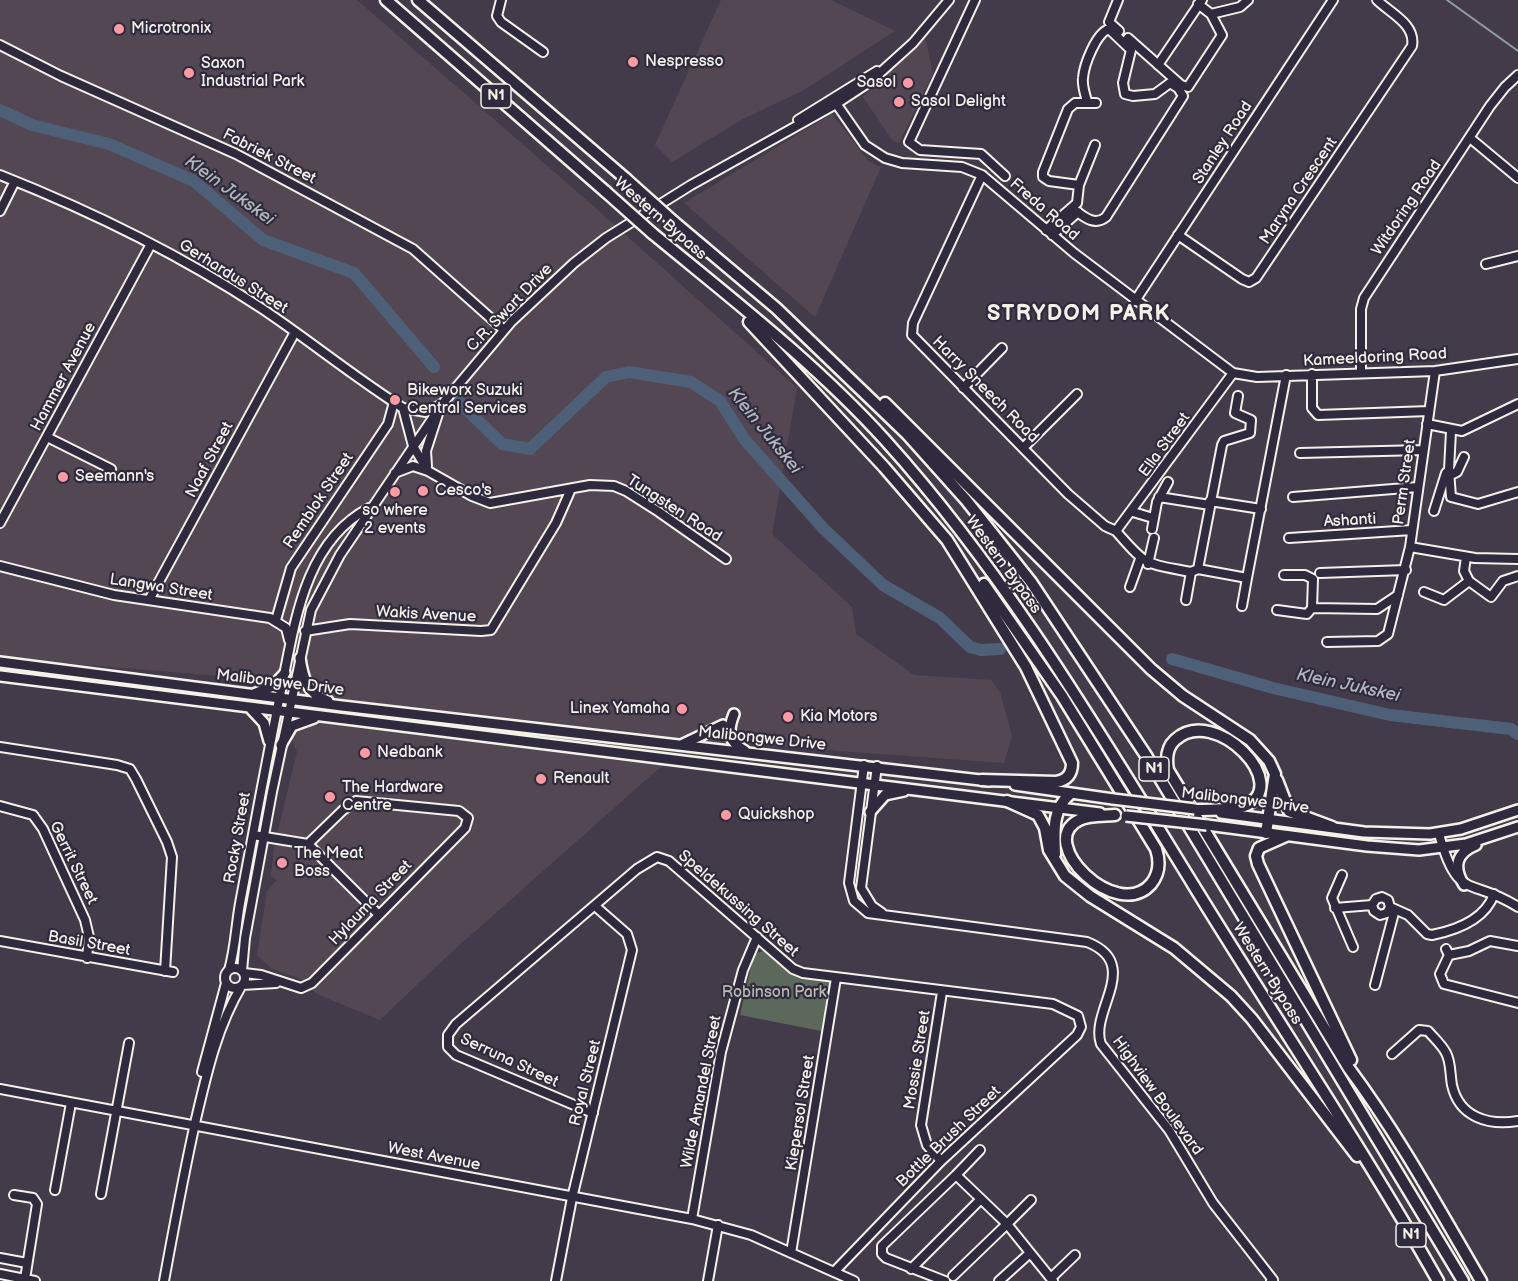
<!DOCTYPE html>
<style>
body{margin:0}
canvas{display:block;background:#443b4a}
</style>
<canvas width="1518" height="1281"></canvas>
<script>
const ctx = document.querySelector('canvas').getContext('2d');
ctx.lineJoin = 'round';
function fillPath(path, color) {
  ctx.fillStyle = color;
  ctx.fill(path, 'evenodd');
}
function trace(path, color, width, dash) {
  ctx.strokeStyle = color;
  ctx.lineWidth = width;
  ctx.lineCap = dash ? 'butt' : 'round';
  ctx.setLineDash(dash || []);
  ctx.stroke(path);
}
function drawText(font, color, halo, rows, align = 'center') {
  ctx.font = font + ' "Balsamiq Sans",sans-serif';
  ctx.lineWidth = 4.5;
  ctx.setLineDash([]);
  ctx.textBaseline = 'middle';
  ctx.strokeStyle = halo;
  ctx.fillStyle = color;
  for (const [text, x, y, turn = 0] of rows) {
    ctx.save();
    ctx.translate(x, y);
    ctx.rotate((+turn || 0) * Math.PI / 180);
    ctx.textAlign = isNaN(turn) ? turn : align;
    if (halo) ctx.strokeText(text, 0, 0);
    ctx.fillText(text, 0, 0);
    ctx.restore();
  }
}
fillPath(new Path2D(`
 M 0,0 L 357,0 L 582,196 L 797,388 L 772,534 L 852,607 L 856,634 L 914,675 L 991,680 L 1000,692 L 1012,736 L 1004,763 L 703,741 L 657,770 L 445,958 L 380,1020 L 317,994 L 301,979 L 272,969 L 257,955 L 267,891 L 277,880 L 271,876 L 274,847 L 297,752 L 269,680 L 0,658 Z
 M 721,0 L 831,0 L 895,31 L 802,91 L 743,119 L 672,162 L 655,145 Z
 M 925,37 L 933,74 L 899,143 L 892,140 L 863,97 Z
 M 832,114 L 868,161 L 881,167 L 815,317 L 684,203 Z`), '#534753');
fillPath(new Path2D(`
 M 766,950 L 804,976 L 834,982 L 826,1032 L 740,1015 L 754,954 Z`), '#5d685c');
trace(new Path2D(`
 M 1447,0 L 1518,51`), '#909aa5', 2);
trace(new Path2D(`
 M 0,110 L 32,125 L 109,144 L 194,181 L 263,240 L 354,273 L 434,367
 M 457,400 L 502,444 L 530,449 L 606,377 L 629,372 L 691,382 L 720,401 L 745,440 L 823,528 L 883,585 L 940,618 L 970,647 L 981,650 L 1000,649
 M 1172,659 L 1273,688 L 1390,715 L 1511,729 L 1518,734`), '#4d6078', 12);
const minor = new Path2D(`
 M 501,0 L 497,16 L 501,22 L 543,52
 M 975,0 L 909,142 L 920,150 L 981,154 L 1005,176
 M 1118,0 L 1109,22 L 1119,31
 M 1211,14 L 1240,7 L 1248,0
 M 1128,38 L 1181,85 L 1188,87 L 1222,35 L 1211,14 L 1198,4
 M 0,45 L 61,76 L 236,154 L 413,249 L 504,330
 M 1158,65 L 1202,0
 M 833,99 L 865,145 L 885,158 L 902,163 L 962,167 L 982,175 L 1074,253 L 1233,373 L 1257,377 L 1435,371 L 1518,359
 M 798,120 L 877,71
 M 1470,138 L 1518,178
 M 0,175 C 91,211 179,254 261,308 C 309,340 354,377 403,408 L 426,412 L 442,404
 M 982,175 L 913,323 L 912,335 L 1068,494 L 1105,526 L 1116,531
 M 1079,185 L 1049,181 L 1043,177 L 1043,172 L 1068,109 L 1075,103 L 1096,103
 M 1072,208 C 1083,216 1094,227 1106,217 L 1183,96 L 1178,88 L 1170,83 L 1155,94 L 1133,96 L 1125,94 L 1123,83 L 1131,50 L 1109,29 C 1096,33 1084,65 1083,78 C 1082,86 1085,94 1087,101
 M 0,211 L 15,181
 M 1046,230 L 1077,203 L 1079,185 L 1095,145
 M 1052,235 L 1078,212
 M 1178,235 L 1242,279 L 1249,282 L 1256,278 L 1412,46 C 1416,24 1390,13 1377,0
 M 1486,264 L 1518,256
 M 1135,301 L 1333,0
 M 1361,372 L 1361,309 L 1364,298 L 1490,106 L 1505,87 L 1518,75
 M 1312,374 L 1312,408 L 1318,415 L 1429,411
 M 963,388 L 1002,348
 M 403,408 L 413,446 L 428,471 L 472,496 L 490,503 L 590,485 L 614,486 L 626,491 L 659,512 L 726,559
 M 1427,424 L 1462,431 L 1518,404
 M 1451,431 L 1449,470 L 1451,497 L 1478,504 L 1518,492
 M 47,437 L 111,469
 M 1023,448 L 1077,394
 M 1300,453 L 1423,450
 M 427,466 L 426,451 L 438,414
 M 395,473 L 413,466 L 428,471
 M 1159,497 L 1210,505
 M 1293,497 L 1418,487
 M 1210,501 L 1261,509
 M 1434,511 L 1446,473 L 1449,470 L 1453,474 L 1457,472 L 1464,457
 M 1133,512 L 1153,518
 M 0,523 L 151,244
 M 1152,529 L 1157,502 L 1168,482
 M 1116,531 C 1147,567 1145,563 1191,572 L 1198,569 L 1247,578 L 1286,375
 M 1116,531 L 1233,373
 M 1289,538 L 1412,530
 M 1410,547 L 1475,558 L 1518,559
 M 1466,557 L 1464,571 L 1469,581
 M 1148,564 L 1154,538
 M 0,566 L 114,595 L 270,618 L 286,628 L 289,640
 M 1198,569 L 1222,445 L 1224,441 L 1250,433 L 1251,420 L 1235,413 L 1238,396
 M 1320,573 L 1406,570
 M 1130,587 L 1140,559
 M 1424,592 L 1444,600 L 1469,581 L 1491,597 L 1503,581 L 1518,576
 M 149,600 L 295,332
 M 1186,600 L 1191,572
 M 1242,606 L 1247,578
 M 1312,608 L 1377,609 L 1398,595
 M 1277,610 L 1307,614 L 1312,608 L 1313,579 L 1305,575 L 1284,575
 M 276,620 L 291,568 L 388,424 L 394,402
 M 305,631 L 350,624 L 481,631 L 491,630 L 556,523 L 571,489
 M 1327,642 L 1378,641 L 1388,634 L 1410,547 L 1435,371
 M 0,747 L 117,765 L 130,769 L 136,779 L 167,842 L 172,857 L 165,971
 M 864,765 L 849,883 L 854,901 L 868,913 L 1087,942 C 1143,964 1089,1011 1101,1044 L 1169,1130 L 1213,1203 L 1273,1280 L 1271,1281
 M 877,766 L 861,888 L 872,906 L 882,913
 M 0,806 L 33,815 L 43,829 L 85,920 L 89,937 L 87,958
 M 1439,834 C 1458,903 1470,876 1518,907
 M 308,844 L 379,915
 M 1342,875 L 1332,898 L 1353,947
 M 1390,907 L 1408,915 L 1427,934 L 1432,935 C 1457,930 1485,920 1494,894
 M 1335,908 L 1372,905 L 1376,899 L 1382,897 L 1388,900 L 1390,907 L 1387,913 L 1380,915 L 1374,911 L 1372,905
 M 0,941 L 173,972
 M 1446,949 L 1449,955 L 1469,951 L 1490,941 L 1518,946
 M 1449,955 L 1440,974 L 1444,984 L 1518,1003
 M225 978a10 10 0 1 1 20 0a10 10 0 1 1-20 0Z
 M 229,970 C 236,946 236,922 241,898 C 254,830 266,763 280,695 C 294,630 302,543 369,508
 M 242,971 L 245,938 L 272,792 L 311,610 L 340,555 L 443,403 L 512,321 L 574,263 L 606,238 L 691,185 L 836,104 L 871,81 L 913,43 L 949,0
 M 244,973 L 261,975 L 301,988 L 312,983 L 465,828 L 468,818 L 459,811 L 356,801 L 343,810 L 308,844 L 253,835
 M 1375,985 L 1395,909
 M 1392,1054 L 1419,1030 L 1428,1031 C 1434,1038 1442,1045 1446,1053 C 1451,1062 1450,1074 1452,1085 C 1459,1117 1488,1126 1518,1121
 M 202,1072 L 226,983
 M 0,1089 L 692,1219 L 751,1235 L 854,1281
 M 593,1113 L 456,1055 L 448,1047 L 448,1035 L 456,1024 L 637,869 L 657,857 L 669,861 L 793,969 L 803,973 L 1053,1004 L 1078,1016 L 1081,1027 L 1077,1035 L 941,1161 L 834,1272
 M 941,1161 L 927,1145 L 921,1125 L 942,992
 M 956,1175 L 980,1150
 M 55,1190 L 71,1103
 M 101,1194 L 129,1043
 M 14,1195 L 33,1198 L 37,1204 L 25,1279
 M 692,1219 L 721,1052 L 743,970 L 757,937
 M 791,1253 L 836,978
 M 0,1258 L 27,1263
 M 911,1269 L 981,1199
 M 0,1274 L 35,1281
 M 953,1276 L 1007,1224 L 1053,1281
 M 1051,1278 L 1075,1255
 M 164,1281 C 174,1227 184,1172 196,1119 C 207,1072 217,1027 242,985 L 276,983
 M 556,1281 L 572,1198 L 632,950 L 627,934 L 595,906
 M 708,1281 L 718,1225
 M 945,1281 L 886,1258 L 882,1254 L 882,1246 L 956,1175 L 1007,1224 L 1031,1200
 M 999,1281 L 1030,1253`);
const major = new Path2D(`
 M 300,658 C 303,678 307,694 328,701
 M 0,662 L 342,706 L 989,781
 M 0,676 L 1100,813
 M 254,694 L 273,686 L 285,673
 M 250,708 L 264,723 L 269,741
 M 734,714 C 727,732 728,741 745,751
 M 281,745 L 292,726 L 314,718
 M 681,745 L 723,725
 M 1015,785 L 1113,799
 M 870,812 L 885,795 L 904,791
 M 1221,813 L 1364,832 L 1430,834 L 1461,829 L 1518,810
 M 1207,825 L 1367,846 L 1419,850 L 1466,844 L 1518,827
 M 1464,885 C 1453,867 1456,853 1476,845`);
const highway = new Path2D(`
 M 386,0 L 606,192
 M 418,0 L 626,179
 M 674,222 L 776,308 L 907,434 L 966,500 L 1031,582 L 1147,757 L 1463,1281
 M 652,233 C 732,299 815,363 885,440 C 1007,575 1099,732 1194,886 C 1275,1018 1362,1147 1438,1281
 M 749,322 L 884,467 L 947,540 L 1026,667 L 1072,763 C 1072,774 1067,780 1056,782 L 982,780
 M 885,403 L 1151,669 L 1183,696 L 1250,740 L 1269,761 L 1275,774 L 1266,833
 M 984,584 L 1062,696 L 1156,849 C 1160,861 1160,873 1151,884 C 1117,923 1034,842 1079,820 C 1089,815 1104,816 1115,815
 M 1277,780 L 1289,811 L 1332,827
 M 1007,801 L 1038,815 L 1045,828 L 1049,850 L 1065,876 L 1090,896 L 1174,948 L 1231,996 L 1252,1019 L 1357,1156
 M 1198,810 C 1212,809 1230,811 1244,806 C 1295,787 1215,703 1175,740 C 1166,748 1166,759 1168,770 L 1348,1067 C 1398,1134 1439,1209 1481,1281
 M 1286,836 L 1259,848 L 1256,856 L 1258,864 L 1351,1060
 M 1055,854 C 1054,832 1052,809 1070,794`);
trace(minor, '#f4f1e8', 12);
trace(major, '#f4f1e8', 14);
trace(highway, '#f4f1e8', 15);
trace(minor, '#2f2a3d', 8);
trace(major, '#2f2a3d', 9);
trace(highway, '#2f2a3d', 10);
const majorBridge = new Path2D(`
 M 1113,799 L 1195,809
 M 1126,816 L 1207,825`);
const highwayBridge = new Path2D(`
 M 626,179 L 674,222
 M 606,192 L 652,233`);
trace(majorBridge, '#f4f1e8', 14, []);
trace(highwayBridge, '#f4f1e8', 15, []);
trace(majorBridge, '#2f2a3d', 9);
trace(highwayBridge, '#2f2a3d', 10);
for (const [x, y, r, color] of [
 [119,29,6,"#ff9aa2"],
 [633,62,6,"#ff9aa2"],
 [189,73,6,"#ff9aa2"],
 [908,83,6,"#ff9aa2"],
 [899,102,6,"#ff9aa2"],
 [395,400,6,"#ff9aa2"],
 [63,477,6,"#ff9aa2"],
 [423,491,6,"#ff9aa2"],
 [395,492,6,"#ff9aa2"],
 [682,709,6,"#ff9aa2"],
 [788,717,6,"#ff9aa2"],
 [365,753,6,"#ff9aa2"],
 [541,779,6,"#ff9aa2"],
 [330,797,6,"#ff9aa2"],
 [726,815,6,"#ff9aa2"],
 [282,863,6,"#ff9aa2"]
]) {
  const dot = new Path2D();
  dot.arc(x, y, r, 0, 2 * Math.PI);
  ctx.fillStyle = color;
  ctx.fill(dot);
  trace(dot, '#2f2a3d', 2);
}
for (const [x, y, w] of [
 [496,96,30],
 [1154,769,30],
 [1411,1235,30]
]) {
  const box = new Path2D();
  box.roundRect(x - w / 2, y - 12, w, 24, 4.5);
  ctx.fillStyle = '#2f2a3d';
  ctx.fill(box);
  trace(box, '#f4f1e8', 1.5);
}
drawText('bold 15px', '#f4f1e8', null, [
 ["N1",496,96],
 ["N1",1154,769],
 ["N1",1411,1235]
]);
drawText('16px', '#f4f1e8', '#2f2a3d', [
 ["Microtronix",131,29],
 ["Nespresso",645,62],
 ["Saxon",201,64],
 ["Industrial Park",201,82],
 ["Sasol",896,83,"right"],
 ["Sasol Delight",911,102],
 ["Bikeworx Suzuki",407,391],
 ["Central Services",407,409],
 ["Seemann's",75,477],
 ["Cesco's",435,491],
 ["so where",395,511,"center"],
 ["2 events",395,529,"center"],
 ["Linex Yamaha",670,709,"right"],
 ["Kia Motors",800,717],
 ["Nedbank",377,753],
 ["Renault",553,779],
 ["The Hardware",342,788],
 ["Centre",342,806],
 ["Quickshop",738,815],
 ["The Meat",294,854],
 ["Boss",294,872]
], 'left');
drawText('16px', '#f4f1e8', '#2f2a3d', [
 ["Stanley Road",1223,143,-57],
 ["Fabriek Street",269,157,27],
 ["Maryna Crescent",1299,191,-56],
 ["Witdoring Road",1407,208,-56],
 ["Freda Road",1044,210,41],
 ["Western Bypass",660,219,41],
 ["Gerhardus Street",233,277,32],
 ["C.R. Swart Drive",510,308,-46],
 ["Kameeldoring Road",1375,358,-3],
 ["Hammer Avenue",64,377,-62],
 ["Harry Sneech Road",985,390,45],
 ["Ella Street",1165,445,-54],
 ["Naaf Street",210,460,-62],
 ["Perm Street",1405,482,-82],
 ["Remblok Street",319,501,-56],
 ["Tungsten Road",674,509,33],
 ["Ashanti",1350,521,-3],
 ["Western Bypass",1003,565,54],
 ["Langwa Street",161,588,9],
 ["Wakis Avenue",426,615,3],
 ["Malibongwe Drive",280,683,7],
 ["Malibongwe Drive",762,739,6],
 ["Malibongwe Drive",1245,801,7],
 ["Rocky Street",238,838,-80],
 ["Gerrit Street",73,863,64],
 ["Hylauma Street",371,903,-46],
 ["Speldekussing Street",738,904,41],
 ["Basil Street",89,944,10],
 ["Western Bypass",1267,974,58],
 ["Mossie Street",918,1060,-81],
 ["Serruna Street",509,1061,25],
 ["Royal Street",586,1083,-76],
 ["Wilde Amandel Street",702,1092,-79],
 ["Highview Boulevard",1157,1096,54],
 ["Kiepersol Street",801,1113,-81],
 ["Bottle Brush Street",949,1137,-44],
 ["West Avenue",434,1157,11]
]);
drawText('16px', '#b8bab0', '#2f2a3d', [
 ["Robinson Park",774,993]
]);
drawText('italic 18px', '#b1b7bb', '#2f2a3d', [
 ["Klein Jukskei",229,191,36],
 ["Klein Jukskei",764,431,51],
 ["Klein Jukskei",1348,686,12]
]);
ctx.letterSpacing = '1.5px';
drawText('bold 22px', '#f4f1e8', '#2f2a3d', [
 ["STRYDOM PARK",1079,314]
]);
ctx.letterSpacing = '0px';
</script>
